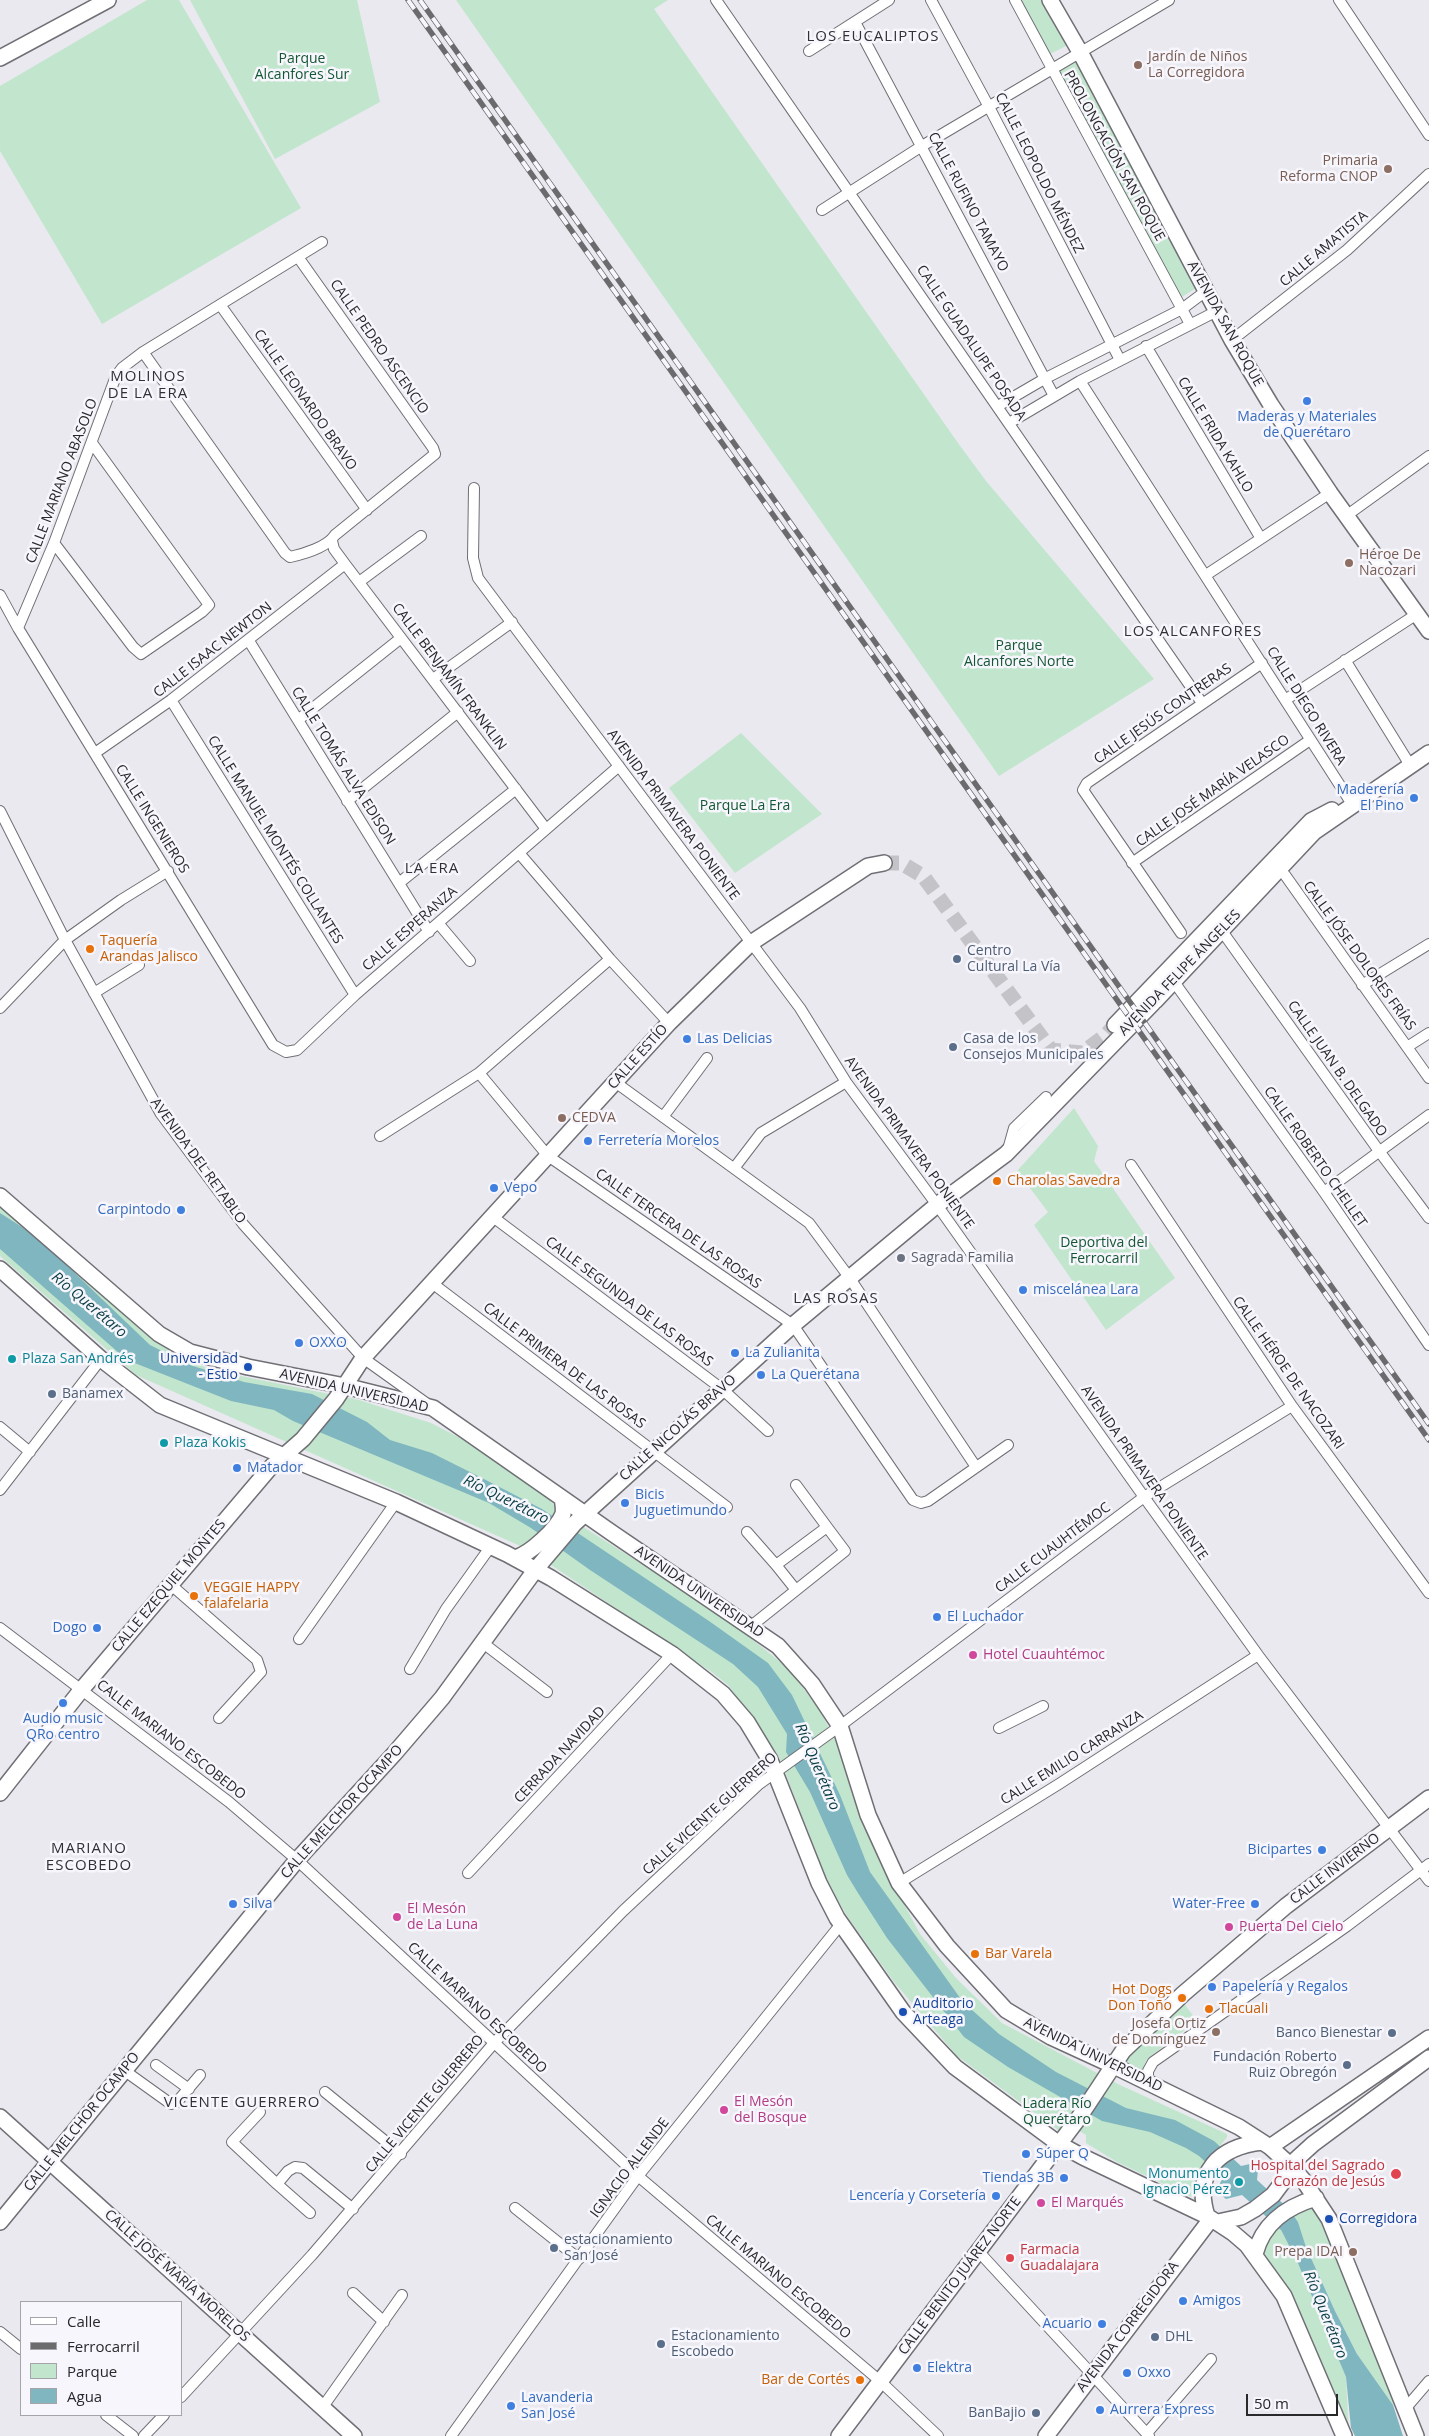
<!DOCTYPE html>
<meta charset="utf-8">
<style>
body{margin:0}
#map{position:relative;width:1429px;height:2436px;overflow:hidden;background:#e9e9ef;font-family:"Open Sans",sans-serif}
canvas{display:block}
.legend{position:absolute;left:20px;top:2301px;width:162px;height:115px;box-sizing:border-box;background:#f7f6fc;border:1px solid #a5a4a8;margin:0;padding:6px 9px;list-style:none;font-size:15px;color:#29292b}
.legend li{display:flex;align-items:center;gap:10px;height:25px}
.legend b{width:25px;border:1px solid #a5a4a8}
.scale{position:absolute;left:1246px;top:2394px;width:92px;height:22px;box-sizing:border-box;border:2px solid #29292b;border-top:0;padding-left:6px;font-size:15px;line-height:18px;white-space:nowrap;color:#29292b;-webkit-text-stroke:4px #f7f6fc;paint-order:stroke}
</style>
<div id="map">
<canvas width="1429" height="2436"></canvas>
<ul class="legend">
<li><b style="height:6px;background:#fff"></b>Calle</li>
<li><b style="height:6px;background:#6b6b6e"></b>Ferrocarril</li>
<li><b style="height:14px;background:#c2e6cd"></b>Parque</li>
<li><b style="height:14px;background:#7fb6bf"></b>Agua</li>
</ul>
<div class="scale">50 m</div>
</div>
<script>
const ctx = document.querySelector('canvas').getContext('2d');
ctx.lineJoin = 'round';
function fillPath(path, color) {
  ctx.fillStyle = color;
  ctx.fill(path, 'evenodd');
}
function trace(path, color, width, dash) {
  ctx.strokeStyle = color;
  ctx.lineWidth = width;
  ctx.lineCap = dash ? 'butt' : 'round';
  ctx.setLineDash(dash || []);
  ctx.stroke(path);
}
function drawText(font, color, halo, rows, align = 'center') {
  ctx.font = font + ' "Open Sans",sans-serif';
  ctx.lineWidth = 5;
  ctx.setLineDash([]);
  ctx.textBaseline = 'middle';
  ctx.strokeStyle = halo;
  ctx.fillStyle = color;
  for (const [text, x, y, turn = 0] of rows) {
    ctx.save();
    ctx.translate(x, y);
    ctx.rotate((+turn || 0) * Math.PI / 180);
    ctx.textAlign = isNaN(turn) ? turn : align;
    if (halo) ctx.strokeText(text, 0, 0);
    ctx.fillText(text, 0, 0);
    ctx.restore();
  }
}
fillPath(new Path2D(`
 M 147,0 L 179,0 L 301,208 L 102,324 L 0,151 L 0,86 Z
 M 190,0 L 357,0 L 380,102 L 275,159 Z
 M 456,0 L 668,0 L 654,9 L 958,443 L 986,481 L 1154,679 L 999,776 Z
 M 1020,0 L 1044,0 L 1070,44 L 1050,54 Z
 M 1078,55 L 1198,287 L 1180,298 L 1056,66 Z
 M 741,733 L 822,814 L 735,873 L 669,788 Z
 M 1074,1108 L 1098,1146 L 1094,1161 L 1175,1278 L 1106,1330 L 1034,1225 L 1048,1212 L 1017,1171 Z
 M 0,1206 L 151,1338 L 185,1360 L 216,1371 L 359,1400 L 431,1423 L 476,1446 L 539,1486 L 553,1504 L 588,1530 L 722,1615 L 789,1669 L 821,1712 L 837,1744 L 854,1800 L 880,1859 L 920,1934 L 956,1978 L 1002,2023 L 1120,2085 L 1227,2134 L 1227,2137 L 1205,2165 L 1191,2197 L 1117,2162 L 1086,2143 L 1086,2135 L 1067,2124 L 1064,2129 L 1058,2130 L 957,2056 L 894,1982 L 849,1919 L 830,1888 L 779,1757 L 728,1685 L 713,1673 L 527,1549 L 136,1375 L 0,1256 Z
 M 1183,2002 L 1197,2021 L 1148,2058 L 1144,2065 L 1143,2073 L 1123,2063 L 1128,2052 Z
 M 1316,2198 L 1398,2393 L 1393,2405 L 1357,2354 L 1335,2311 L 1306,2247 L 1298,2222 L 1289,2209 Z
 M 1272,2222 L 1281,2230 L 1297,2261 L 1346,2377 L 1349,2436 L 1258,2244 Z`), '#c2e6cd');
fillPath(new Path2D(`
 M 0,1213 L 22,1227 L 57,1256 L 150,1345 L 190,1365 L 244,1382 L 312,1394 L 367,1422 L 390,1440 L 432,1453 L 482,1478 L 542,1509 L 709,1621 L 768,1663 L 792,1695 L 840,1795 L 870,1872 L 963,2002 L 999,2034 L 1056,2072 L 1126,2108 L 1175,2120 L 1214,2141 L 1241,2166 L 1250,2164 L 1258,2170 L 1257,2180 L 1289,2209 L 1298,2222 L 1306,2247 L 1335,2311 L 1357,2354 L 1393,2405 L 1403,2436 L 1355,2436 L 1351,2428 L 1346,2377 L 1297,2261 L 1281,2230 L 1242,2195 L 1226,2199 L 1221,2195 L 1219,2185 L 1223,2178 L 1199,2156 L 1186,2148 L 1150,2132 L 1102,2121 L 1008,2067 L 964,2037 L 887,1938 L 858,1893 L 847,1875 L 810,1792 L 786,1752 L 787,1734 L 758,1687 L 733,1664 L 590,1570 L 531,1528 L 489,1503 L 293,1421 L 274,1410 L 231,1401 L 127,1360 L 0,1249 Z`), '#7fb6bf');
trace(new Path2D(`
 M 884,863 L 901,863 L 923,876 L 1051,1050 L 1082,1053 L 1106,1035 L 1115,1025`), '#c3c3c8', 15, [15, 8]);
const street = new Path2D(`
 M 716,0 L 1202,703
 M 931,0 L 989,107 L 1120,360
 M 1015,0 L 1190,324
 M 1339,0 L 1429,135
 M 855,22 L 1054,396
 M 809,51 L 889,0
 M 822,210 L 922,146 L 1169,0
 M 221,306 L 367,510
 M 1232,340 L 1347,250 L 1429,174
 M 1146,346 L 1260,537
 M 143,352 L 285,553 L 290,557 C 304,554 327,547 335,535 L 435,454 L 433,448 L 298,257
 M 1080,381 L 1350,801
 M 998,406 L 1046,378 L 1182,309 L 1206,291
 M 1009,423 L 1080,381 L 1217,311
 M 474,488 L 473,558 L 478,578 L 800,1008 L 846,1082 L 937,1205 L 1144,1497 L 1258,1655 L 1429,1881
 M 1346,516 L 1429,456
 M 332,541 L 334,549 L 345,564 L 546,829
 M 54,543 L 133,647 L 141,654 L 202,612 L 209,605 L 92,443
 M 1206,575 L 1330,493
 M 359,582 L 421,536
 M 0,595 L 18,628 L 273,1045 L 286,1052 L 297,1050 L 355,995 L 619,766
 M 18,628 L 54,543 L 116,376 L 122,368 L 143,352 L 322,242
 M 249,641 L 429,932
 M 1345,660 L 1410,765
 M 433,679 L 512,622
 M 171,700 L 355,995
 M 1285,700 L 1417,614
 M 298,720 L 401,638
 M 95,753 L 171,700 L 345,564
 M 347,801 L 458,712
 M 0,811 L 65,940 L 161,1114 L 243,1224 L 363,1358 L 426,1403
 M 519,853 L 610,959 L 669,1023
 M 1132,863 L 1310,740
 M 1285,875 L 1429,1078
 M 399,883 L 516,789
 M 438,923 L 470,961
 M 1181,933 L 1083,790 L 1087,783 L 1262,663
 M 1224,934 L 1379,1151 L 1429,1218
 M 1362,985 L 1429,944
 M 1177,986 L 1324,1192 L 1429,1345
 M 94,993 L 139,965
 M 0,1008 L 65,940 L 121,900 L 168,871
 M 1407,1047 L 1429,1033
 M 479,1073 L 548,1156 L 793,1325 L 913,1500 L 921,1503 L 928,1501 L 1008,1445
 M 615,1082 L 809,1223 L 849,1277 L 976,1467
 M 663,1117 L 707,1058
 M 380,1136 L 479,1073 L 610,959
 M 1007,1153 L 1014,1128 L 1046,1097
 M 1131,1165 L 1292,1406 L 1429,1593
 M 735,1167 L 761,1133 L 846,1082
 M 1324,1192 L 1429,1115
 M 493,1217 L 722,1389 L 768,1431
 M 432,1283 L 727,1507
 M 0,1427 L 30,1452
 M 796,1485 L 827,1527
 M 0,1490 L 101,1359
 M 747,1532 L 776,1565 L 827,1527 L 845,1551 L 750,1627
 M 776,1565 L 796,1590
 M 170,1584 L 257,1660 L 261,1672 L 219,1718
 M 0,1628 L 229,1802 L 297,1860 L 638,2176 L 880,2381 L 938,2436
 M 299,1639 L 396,1502
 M 483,1643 L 547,1692
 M 410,1669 L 446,1609 L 491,1546
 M 999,1728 L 1043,1706
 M 468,1873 L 672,1654
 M 899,1883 L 1059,1784 L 1258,1655
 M 156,2065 L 189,2089
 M 125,2071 L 171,2104 L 177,2102 L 200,2075
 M 1148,2083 L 1148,2071 L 1153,2062 L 1347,1926 L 1429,1864
 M 325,2092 L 401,2154
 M 260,2112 L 232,2142 L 277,2184
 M 515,2208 L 579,2259
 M 310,2213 L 277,2184 L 288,2171 L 295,2167 L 303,2168 L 353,2209
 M 979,2252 L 1149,2436
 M 353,2293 L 384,2322
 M 0,2332 L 21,2349
 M 181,2397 L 312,2255 L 494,2043 L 623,1911 L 758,1785 L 840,1726 L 1144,1497 L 1292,1406
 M 322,2408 L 402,2295
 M 1405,2409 L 1429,2381
 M 106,2415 L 133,2436
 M 1147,2433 L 1211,2359
 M 144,2436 L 164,2415
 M 451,2436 L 638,2176 L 841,1924`);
const secondary = new Path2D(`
 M 1050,0 L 1080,52 L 1232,340 L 1271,405 L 1330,493 L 1429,631
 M 0,58 L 108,0
 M 1155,1001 L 1314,832 L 1429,753
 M 1115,1025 L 1311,821 L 1332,810
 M 0,1196 L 159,1334 L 190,1352 L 248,1367 L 345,1386 L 433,1408 L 612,1533 L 778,1646 L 812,1684 L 840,1726 L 868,1815 L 899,1883 L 947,1946 L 1006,2010 L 1051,2037 L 1114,2066 L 1239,2127 L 1270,2147 L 1290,2165 L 1304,2181 L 1329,2219 L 1416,2436
 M 0,1269 L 101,1359 L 160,1405 L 396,1502 L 507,1554 L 551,1578 L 672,1654 L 723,1694 L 747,1722 L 770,1760 L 819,1883 L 837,1918 L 903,2012 L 955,2067 L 1059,2144 L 1083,2157 L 1207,2216 L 1233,2233 L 1247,2245 L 1284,2296 L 1344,2436
 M 515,1558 C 530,1554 557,1529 563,1514 C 564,1509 563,1503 562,1498
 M 0,1793 L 82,1689 L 269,1469 L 303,1439 L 336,1399 L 363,1358 L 669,1023 L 751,943 L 868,866 L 884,863
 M 0,2117 L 354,2436
 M 1270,2147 L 1429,2038
 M 1207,2216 C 1193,2172 1219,2147 1262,2142
 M 0,2222 L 297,1860 L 394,1754 L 442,1698 L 536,1569 L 575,1523 L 793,1325 L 937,1205 L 1006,1154 L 1153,1003
 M 1218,2222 L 1241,2217 L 1255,2209 L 1273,2195 L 1285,2179 L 1290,2165 L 1313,2144 L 1429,2058
 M 1255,2254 C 1263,2223 1286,2207 1316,2198
 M 839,2436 L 1078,2119 L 1123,2051 L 1183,1994 L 1286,1906 L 1429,1798
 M 1046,2436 L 1211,2219`);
trace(street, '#706f75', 12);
trace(secondary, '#706f75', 18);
trace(street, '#fff', 10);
trace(secondary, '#fff', 15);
const rail = new Path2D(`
 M 408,0 L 1429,1440
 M 420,0 L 1429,1424`);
trace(rail, '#6b6b6e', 5.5);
trace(rail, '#f7f6fc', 4, [11]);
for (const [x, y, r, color] of [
 [1138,65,5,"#8d6e63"],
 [1388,169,5,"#8d6e63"],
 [1307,401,5,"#3f7fe0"],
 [1349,563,5,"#8d6e63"],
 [1414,798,5,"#3f7fe0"],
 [90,949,5,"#e8710a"],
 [957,959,5,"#5c6f8a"],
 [687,1039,5,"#3f7fe0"],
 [953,1047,5,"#5c6f8a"],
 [562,1118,5,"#8d6e63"],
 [588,1141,5,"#3f7fe0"],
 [997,1181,5,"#e8710a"],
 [494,1188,5,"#3f7fe0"],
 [181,1210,5,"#3f7fe0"],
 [901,1258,5,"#6b7280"],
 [1023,1290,5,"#3f7fe0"],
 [299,1343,5,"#3f7fe0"],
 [735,1353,5,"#3f7fe0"],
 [12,1359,5,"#0f9aa8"],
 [248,1367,5,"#1a4fb4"],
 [761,1375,5,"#3f7fe0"],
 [52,1394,5,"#5c6f8a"],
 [164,1443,5,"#0f9aa8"],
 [237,1468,5,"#3f7fe0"],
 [625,1503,5,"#3f7fe0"],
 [194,1596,5,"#e8710a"],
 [937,1617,5,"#3f7fe0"],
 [97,1628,5,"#3f7fe0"],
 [973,1655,5,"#d1479c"],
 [63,1703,5,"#3f7fe0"],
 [1322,1850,5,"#3f7fe0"],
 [233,1904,5,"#3f7fe0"],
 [1255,1904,5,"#3f7fe0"],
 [397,1917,5,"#d1479c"],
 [1229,1927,5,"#d1479c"],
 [975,1954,5,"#e8710a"],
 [1212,1987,5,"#3f7fe0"],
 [1182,1998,5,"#e8710a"],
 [1209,2009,5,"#e8710a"],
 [903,2012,5,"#1a4fb4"],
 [1216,2032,5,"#8d6e63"],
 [1392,2033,5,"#5c6f8a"],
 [1347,2065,5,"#5c6f8a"],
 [724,2110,5,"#d1479c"],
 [1026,2154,5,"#3f7fe0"],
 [1396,2174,6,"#e0444e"],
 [1064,2178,5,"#3f7fe0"],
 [1239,2182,5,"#0f9aa8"],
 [996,2196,5,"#3f7fe0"],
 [1041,2203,5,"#d1479c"],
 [1329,2219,5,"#1a4fb4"],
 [554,2248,5,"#5c6f8a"],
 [1353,2252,5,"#8d6e63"],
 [1010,2258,5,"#e0444e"],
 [1183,2301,5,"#3f7fe0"],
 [1102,2324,5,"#3f7fe0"],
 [1155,2337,5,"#5c6f8a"],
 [661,2344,5,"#5c6f8a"],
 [917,2368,5,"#3f7fe0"],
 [1127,2373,5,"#3f7fe0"],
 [860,2380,5,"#e8710a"],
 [511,2406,5,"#3f7fe0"],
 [1100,2410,5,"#3f7fe0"],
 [1036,2413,5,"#5c6f8a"]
]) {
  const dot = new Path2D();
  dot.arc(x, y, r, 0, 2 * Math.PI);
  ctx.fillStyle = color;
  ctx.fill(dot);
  trace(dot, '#f7f6fc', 2);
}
drawText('14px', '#785e54', '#f7f6fc', [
 ["Jardín de Niños",1148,57],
 ["La Corregidora",1148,73],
 ["Primaria",1378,161,"right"],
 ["Reforma CNOP",1378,177,"right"],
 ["Héroe De",1359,555],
 ["Nacozari",1359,571],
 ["CEDVA",572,1118],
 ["Josefa Ortiz",1206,2024,"right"],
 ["de Domínguez",1206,2040,"right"],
 ["Prepa IDAI",1343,2252,"right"]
], 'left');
drawText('14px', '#145734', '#f7f6fc', [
 ["Parque",302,59],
 ["Alcanfores Sur",302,75],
 ["Parque",1019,646],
 ["Alcanfores Norte",1019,662],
 ["Parque La Era",745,806],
 ["Deportiva del",1104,1243],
 ["Ferrocarril",1104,1259],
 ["Ladera Río",1057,2104],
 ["Querétaro",1057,2120]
]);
drawText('14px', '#29292b', '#f7f6fc', [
 ["PROLONGACIÓN SAN ROQUE",1114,156,61],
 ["CALLE LEOPOLDO MÉNDEZ",1039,173,63],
 ["CALLE RUFINO TAMAYO",968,202,62],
 ["CALLE AMATISTA",1324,249,-40],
 ["AVENIDA SAN ROQUE",1225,324,61],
 ["CALLE GUADALUPE POSADA",971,343,56],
 ["CALLE PEDRO ASCENCIO",379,347,55],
 ["CALLE LEONARDO BRAVO",305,400,55],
 ["CALLE FRIDA KAHLO",1215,435,59],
 ["CALLE MARIANO ABASOLO",62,481,-69],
 ["CALLE ISAAC NEWTON",213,650,-38],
 ["CALLE BENJAMÍN FRANKLIN",449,677,53],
 ["CALLE DIEGO RIVERA",1306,706,58],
 ["CALLE JESÚS CONTRERAS",1163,714,-35],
 ["CALLE TOMÁS ALVA EDISON",343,766,58],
 ["CALLE JOSÉ MARÍA VELASCO",1213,791,-35],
 ["AVENIDA PRIMAVERA PONIENTE",673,815,53],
 ["CALLE INGENIEROS",152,819,58],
 ["CALLE MANUEL MONTÉS COLLANTES",275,840,58],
 ["CALLE ESPERANZA",410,929,-41],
 ["CALLE JÓSE DOLORES FRÍAS",1359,956,54],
 ["AVENIDA FELIPE ÁNGELES",1180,973,-46],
 ["CALLE ESTÍO",638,1057,-48],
 ["CALLE JUAN B. DELGADO",1337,1069,55],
 ["AVENIDA PRIMAVERA PONIENTE",909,1143,54],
 ["CALLE ROBERTO CHELLET",1315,1157,55],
 ["AVENIDA DEL RETABLO",198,1161,54],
 ["CALLE TERCERA DE LAS ROSAS",678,1229,35],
 ["CALLE SEGUNDA DE LAS ROSAS",629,1302,37],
 ["CALLE PRIMERA DE LAS ROSAS",564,1366,37],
 ["CALLE HÉROE DE NACOZARI",1288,1373,55],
 ["AVENIDA UNIVERSIDAD",354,1391,13],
 ["CALLE NICOLÁS BRAVO",678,1428,-42],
 ["AVENIDA PRIMAVERA PONIENTE",1144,1473,55],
 ["CALLE CUAUHTÉMOC",1053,1548,-37],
 ["CALLE EZEQUIEL MONTES",169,1586,-50],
 ["AVENIDA UNIVERSIDAD",699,1592,34],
 ["CALLE MARIANO ESCOBEDO",171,1740,38],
 ["CERRADA NAVIDAD",560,1755,-47],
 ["CALLE EMILIO CARRANZA",1072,1758,-32],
 ["CALLE MELCHOR OCAMPO",342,1812,-48],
 ["CALLE VICENTE GUERRERO",710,1814,-42],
 ["CALLE INVIERNO",1335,1869,-37],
 ["CALLE MARIANO ESCOBEDO",477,2008,43],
 ["AVENIDA UNIVERSIDAD",1093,2055,26],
 ["CALLE VICENTE GUERRERO",425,2104,-50],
 ["CALLE MELCHOR OCAMPO",82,2122,-51],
 ["IGNACIO ALLENDE",630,2168,-53],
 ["CALLE JOSÉ MARÍA MORELOS",177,2276,42],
 ["CALLE BENITO JUÁREZ NORTE",960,2276,-53],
 ["CALLE MARIANO ESCOBEDO",778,2277,40],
 ["AVENIDA CORREGIDORA",1128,2327,-53]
]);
drawText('14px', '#366cbe', '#f7f6fc', [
 ["Maderas y Materiales",1307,417,"center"],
 ["de Querétaro",1307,433,"center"],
 ["Maderería",1404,790,"right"],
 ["El Pino",1404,806,"right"],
 ["Las Delicias",697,1039],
 ["Ferretería Morelos",598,1141],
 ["Vepo",504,1188],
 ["Carpintodo",171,1210,"right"],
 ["miscelánea Lara",1033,1290],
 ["OXXO",309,1343],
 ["La Zulianita",745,1353],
 ["La Querétana",771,1375],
 ["Matador",247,1468],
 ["Bicis",635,1495],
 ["Juguetimundo",635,1511],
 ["El Luchador",947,1617],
 ["Dogo",87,1628,"right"],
 ["Audio music",63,1719,"center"],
 ["QRo centro",63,1735,"center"],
 ["Bicipartes",1312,1850,"right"],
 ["Silva",243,1904],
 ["Water-Free",1245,1904,"right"],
 ["Papelería y Regalos",1222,1987],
 ["Súper Q",1036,2154],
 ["Tiendas 3B",1054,2178,"right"],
 ["Lencería y Corsetería",986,2196,"right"],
 ["Amigos",1193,2301],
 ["Acuario",1092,2324,"right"],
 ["Elektra",927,2368],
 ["Oxxo",1137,2373],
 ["Lavanderia",521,2398],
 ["San José",521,2414],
 ["Aurrera Express",1110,2410]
], 'left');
drawText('14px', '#c56008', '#f7f6fc', [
 ["Taquería",100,941],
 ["Arandas Jalisco",100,957],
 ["Charolas Savedra",1007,1181],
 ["VEGGIE HAPPY",204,1588],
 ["falafelaria",204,1604],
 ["Bar Varela",985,1954],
 ["Hot Dogs",1172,1990,"right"],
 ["Don Toño",1172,2006,"right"],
 ["Tlacuali",1219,2009],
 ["Bar de Cortés",850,2380,"right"]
], 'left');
drawText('14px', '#4e5e75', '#f7f6fc', [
 ["Centro",967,951],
 ["Cultural La Vía",967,967],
 ["Casa de los",963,1039],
 ["Consejos Municipales",963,1055],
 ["Banamex",62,1394],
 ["Banco Bienestar",1382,2033,"right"],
 ["Fundación Roberto",1337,2057,"right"],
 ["Ruiz Obregón",1337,2073,"right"],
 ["estacionamiento",564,2240],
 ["San José",564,2256],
 ["Estacionamiento",671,2336],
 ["Escobedo",671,2352],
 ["DHL",1165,2337],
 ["BanBajio",1026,2413,"right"]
], 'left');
drawText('14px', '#5b616d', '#f7f6fc', [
 ["Sagrada Familia",911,1258]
], 'left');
drawText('14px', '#0d838f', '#f7f6fc', [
 ["Plaza San Andrés",22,1359],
 ["Plaza Kokis",174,1443],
 ["Monumento",1229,2174,"right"],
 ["Ignacio Pérez",1229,2190,"right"]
], 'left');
drawText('14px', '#164399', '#f7f6fc', [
 ["Universidad",238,1359,"right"],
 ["- Estio",238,1375,"right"],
 ["Auditorio",913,2004],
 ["Arteaga",913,2020],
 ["Corregidora",1339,2219]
], 'left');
drawText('14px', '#b23c85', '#f7f6fc', [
 ["Hotel Cuauhtémoc",983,1655],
 ["El Mesón",407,1909],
 ["de La Luna",407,1925],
 ["Puerta Del Cielo",1239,1927],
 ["El Mesón",734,2102],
 ["del Bosque",734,2118],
 ["El Marqués",1051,2203]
], 'left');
drawText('14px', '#be3a42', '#f7f6fc', [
 ["Hospital del Sagrado",1385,2166],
 ["Corazón de Jesús",1385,2182],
 ["Farmacia",1020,2250,"left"],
 ["Guadalajara",1020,2266,"left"]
], 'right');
ctx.letterSpacing = '1px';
drawText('15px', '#313136', '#f7f6fc', [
 ["LOS EUCALIPTOS",873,37],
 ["MOLINOS",148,377],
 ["DE LA ERA",148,394],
 ["LOS ALCANFORES",1193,632],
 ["LA ERA",432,869],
 ["LAS ROSAS",836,1299],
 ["MARIANO",89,1849],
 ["ESCOBEDO",89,1866],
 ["VICENTE GUERRERO",242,2103]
]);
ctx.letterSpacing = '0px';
drawText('italic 15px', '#093e45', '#f7f6fc', [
 ["Río Querétaro",89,1305,40],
 ["Río Querétaro",506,1500,26],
 ["Río Querétaro",817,1767,67],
 ["Río Querétaro",1325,2315,68]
]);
</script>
